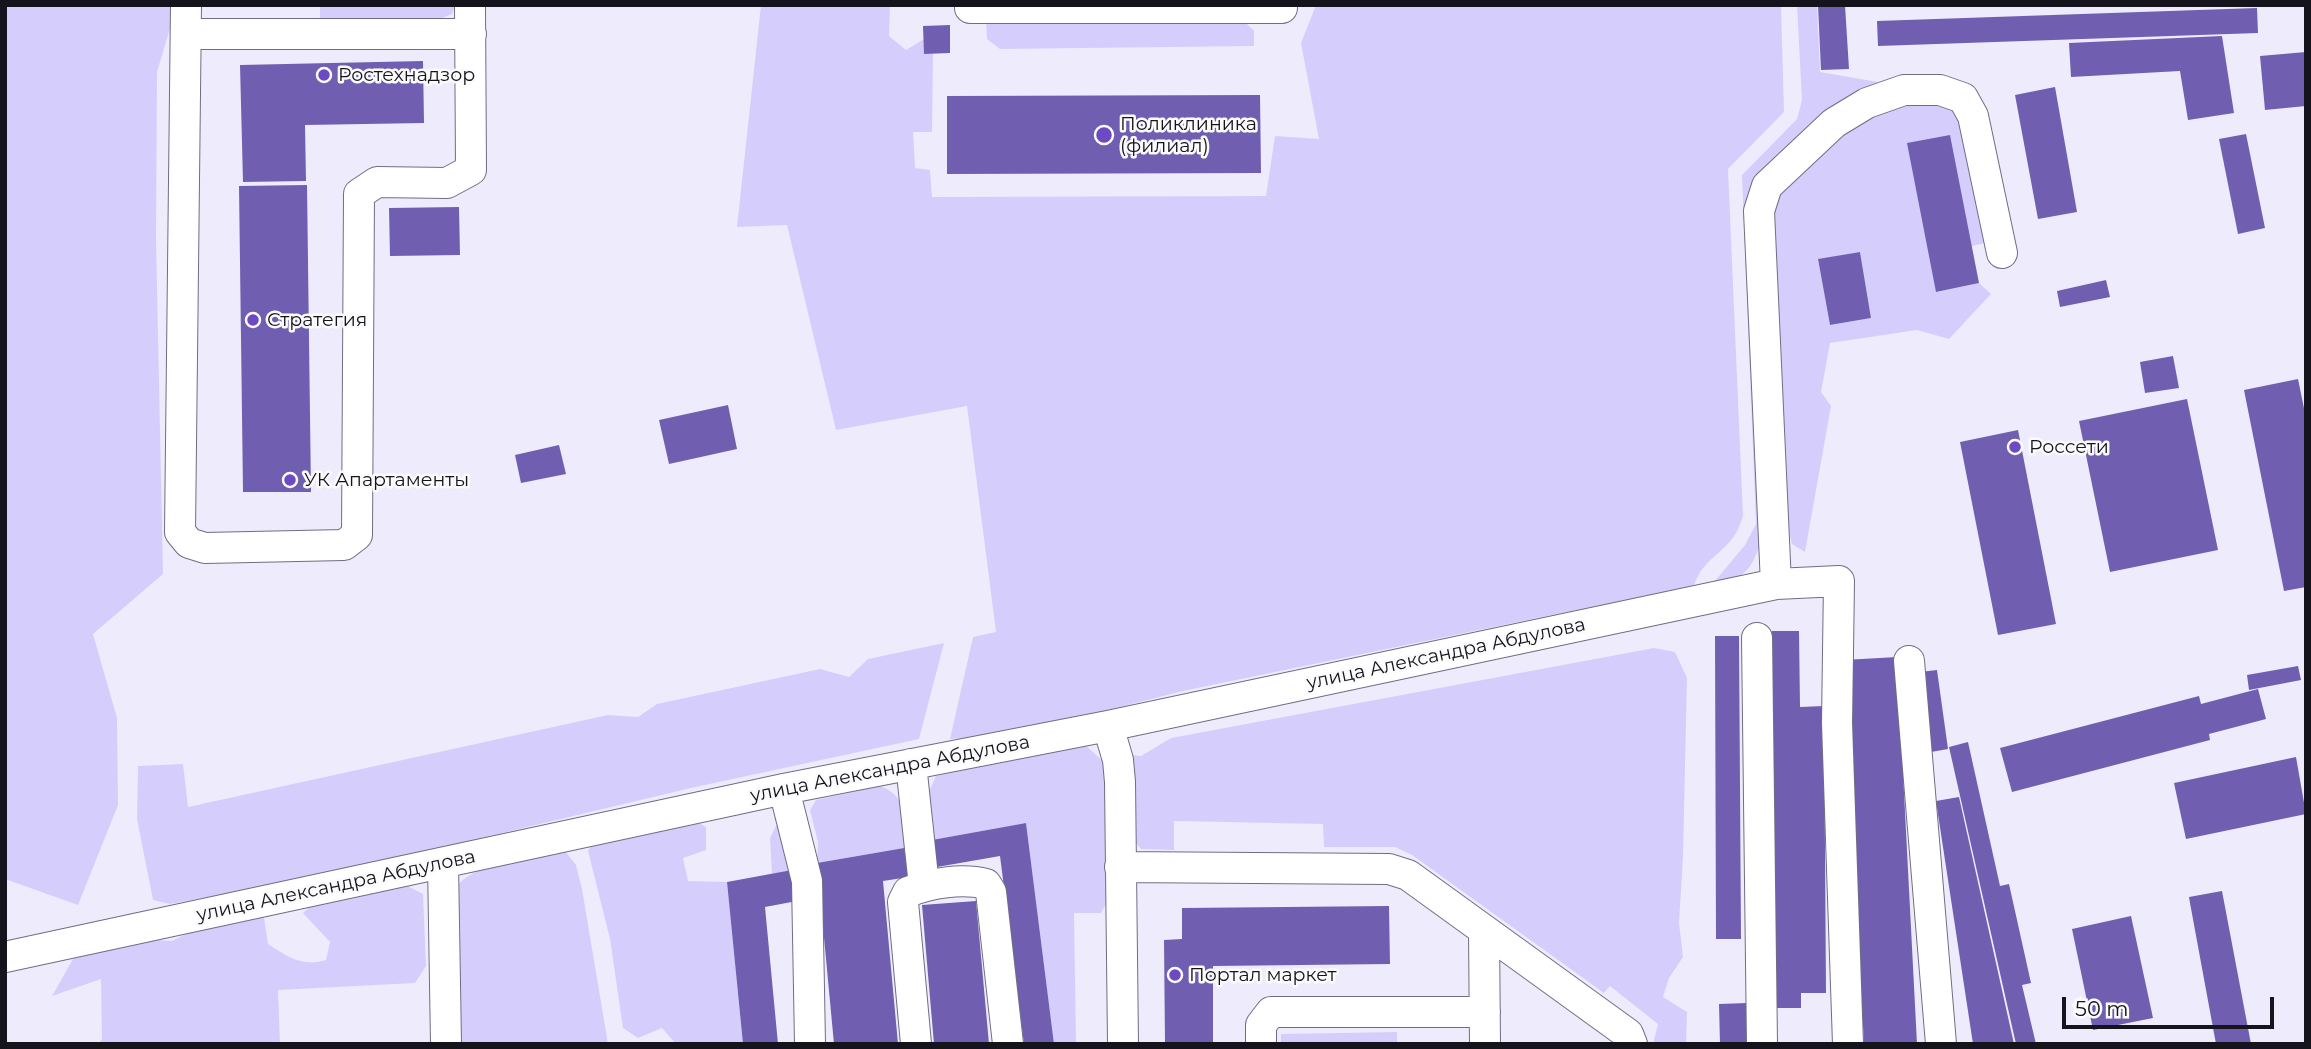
<!DOCTYPE html>
<meta charset="utf-8">
<style>
body{margin:0}
#map{position:relative;width:2311px;height:1049px;overflow:hidden;background:#eeecfc;font-family:Montserrat,sans-serif}
canvas{display:block}
.frame{position:absolute;inset:0;border:7px solid #15141d;pointer-events:none}
.scale{position:absolute;left:2062px;top:997px;width:212px;height:32px;box-sizing:border-box;border:4px solid #15141d;border-top:0;padding-left:9px;font-size:21px;line-height:24px;white-space:nowrap;color:#15141d;-webkit-text-stroke:5px #fbfbfb;paint-order:stroke}
</style>
<div id="map">
<canvas width="2311" height="1049"></canvas>
<div class="frame"></div>
<div class="scale">50 m</div>
</div>
<script>
const ctx = document.querySelector('canvas').getContext('2d');
ctx.lineJoin = 'round';
function fillPath(path, color) {
  ctx.fillStyle = color;
  ctx.fill(path, 'evenodd');
}
function trace(path, color, width, dash) {
  ctx.strokeStyle = color;
  ctx.lineWidth = width;
  ctx.lineCap = dash ? 'butt' : 'round';
  ctx.setLineDash(dash || []);
  ctx.stroke(path);
}
function drawText(font, color, halo, rows, align = 'center') {
  ctx.font = font + ' Montserrat,sans-serif';
  ctx.lineWidth = 5;
  ctx.setLineDash([]);
  ctx.textBaseline = 'middle';
  ctx.strokeStyle = halo;
  ctx.fillStyle = color;
  for (const [text, x, y, turn = 0] of rows) {
    ctx.save();
    ctx.translate(x, y);
    ctx.rotate((+turn || 0) * Math.PI / 180);
    ctx.textAlign = isNaN(turn) ? turn : align;
    if (halo) ctx.strokeText(text, 0, 0);
    ctx.fillText(text, 0, 0);
    ctx.restore();
  }
}
fillPath(new Path2D(`
 M 5,5 L 177,5 L 157,72 L 156,239 L 163,574 L 93,634 L 117,718 L 118,805 L 78,905 L 5,879 Z
 M 320,5 L 456,5 L 452,14 L 440,19 L 320,18 Z
 M 761,5 L 890,5 L 889,36 L 906,50 L 924,39 L 933,54 L 932,132 L 913,132 L 915,168 L 930,170 L 932,197 L 1266,196 L 1275,136 L 1319,139 L 1301,43 L 1316,5 L 1781,5 L 1784,112 L 1728,169 L 1743,516 C 1734,545 1723,546 1704,567 C 1698,573 1695,584 1691,591 L 1566,612 L 1183,691 L 1006,736 L 950,739 L 973,637 L 996,632 L 967,406 L 836,430 L 787,225 L 737,227 Z
 M 1797,5 L 1817,5 L 1820,72 L 1878,82 L 1879,90 L 1768,168 L 1762,538 C 1751,574 1744,577 1709,588 L 1745,545 L 1756,524 L 1742,175 L 1797,119 L 1802,100 Z
 M 1240,17 L 1254,31 L 1254,46 L 1000,49 L 987,39 L 986,18 Z
 M 1955,104 L 1985,243 L 1972,246 L 1937,292 L 1979,283 L 1991,294 L 1949,339 L 1917,330 L 1830,343 L 1821,392 L 1831,406 L 1805,552 L 1792,544 L 1781,501 L 1771,199 L 1791,170 L 1880,105 ZM 1860,252 L 1871,318 L 1830,325 L 1818,260 Z
 M 944,643 L 919,739 L 691,788 L 326,875 L 170,904 L 153,900 L 137,819 L 138,766 L 183,764 L 188,807 L 608,715 L 638,717 L 657,704 L 820,669 L 849,677 L 868,659 Z
 M 1654,648 L 1675,652 L 1687,678 L 1683,856 L 1679,923 L 1683,957 L 1669,978 L 1663,997 L 1687,1012 L 1686,1044 L 1653,1044 L 1658,1024 L 1610,986 L 1604,993 L 1412,855 L 1395,847 L 1324,847 L 1323,824 L 1174,821 L 1174,850 L 1141,849 L 1135,842 L 1132,755 L 1141,756 L 1171,738 Z
 M 1083,743 L 1105,763 L 1107,902 L 1101,913 L 1074,913 L 1076,1044 L 1054,1044 L 1026,823 L 932,840 L 928,794 L 936,776 Z
 M 880,786 C 908,796 909,822 904,848 L 817,863 L 818,842 L 810,810 L 816,800 Z
 M 780,818 L 792,870 L 772,874 L 770,838 Z
 M 697,822 L 706,827 L 706,850 L 683,858 L 688,881 L 727,882 L 743,1044 L 676,1044 L 662,1028 L 638,1038 L 623,1028 L 610,939 L 588,851 L 594,841 Z
 M 565,851 L 576,865 L 582,889 L 608,1044 L 458,1044 L 456,888 C 472,862 536,857 565,851 Z
 M 398,881 L 423,894 L 426,966 L 415,983 L 278,990 L 280,1044 L 98,1044 L 102,1039 L 101,979 L 52,996 L 73,959 L 123,938 L 172,941 L 214,920 L 264,918 L 268,944 C 288,957 302,967 326,960 L 330,942 L 303,913 L 315,902 Z
 M 1397,1032 L 1397,1044 L 1281,1044 L 1281,1034 Z`), '#d5cefd');
fillPath(new Path2D(`
 M 1818,5 L 1845,5 L 1849,69 L 1821,70 Z
 M 2257,8 L 2258,33 L 1878,46 L 1877,21 Z
 M 950,25 L 950,53 L 924,54 L 923,26 Z
 M 2222,36 L 2234,113 L 2188,120 L 2180,71 L 2071,77 L 2069,43 Z
 M 2306,52 L 2306,106 L 2265,110 L 2260,56 Z
 M 423,61 L 424,123 L 305,125 L 306,181 L 243,182 L 240,65 Z
 M 2055,87 L 2077,212 L 2038,219 L 2015,95 Z
 M 1260,95 L 1261,173 L 947,174 L 947,96 Z
 M 2246,134 L 2265,228 L 2238,234 L 2219,139 Z
 M 1950,135 L 1979,283 L 1936,292 L 1907,143 Z
 M 307,185 L 311,492 L 243,492 L 239,186 Z
 M 459,207 L 460,255 L 390,256 L 389,208 Z
 M 1860,252 L 1871,318 L 1830,325 L 1818,259 Z
 M 2106,280 L 2110,297 L 2060,307 L 2057,291 Z
 M 2173,356 L 2179,388 L 2145,393 L 2140,362 Z
 M 2298,379 L 2306,418 L 2306,587 L 2284,591 L 2244,390 Z
 M 2187,399 L 2218,550 L 2110,572 L 2079,421 Z
 M 728,405 L 737,449 L 669,464 L 659,420 Z
 M 2018,430 L 2056,624 L 1998,635 L 1960,442 Z
 M 559,445 L 566,474 L 521,483 L 515,455 Z
 M 1772,631 L 1799,631 L 1800,707 L 1824,706 L 1826,993 L 1801,993 L 1801,1008 L 1775,1008 Z
 M 1715,636 L 1739,636 L 1741,939 L 1716,939 Z
 M 1897,657 L 1917,1044 L 1864,1044 L 1844,660 Z
 M 2298,666 L 2301,680 L 2249,690 L 2247,675 Z
 M 1937,670 L 1948,749 L 1931,752 L 1920,672 Z
 M 2258,689 L 2266,719 L 2209,734 L 2210,740 L 2012,792 L 2000,748 L 2199,696 L 2201,704 Z
 M 1968,742 L 2000,886 L 2009,884 L 2031,983 L 2022,985 L 2036,1044 L 2016,1044 L 1949,747 Z
 M 2296,757 L 2306,814 L 2186,839 L 2174,783 Z
 M 1959,797 L 2014,1044 L 1973,1044 L 1936,801 Z
 M 1026,823 L 1054,1044 L 1024,1044 L 1000,856 L 937,867 L 932,840 Z
 M 904,848 L 909,877 L 883,881 L 898,1044 L 834,1044 L 817,863 Z
 M 792,870 L 797,901 L 765,907 L 778,1044 L 743,1044 L 727,882 Z
 M 2222,891 L 2251,1044 L 2216,1044 L 2190,903 L 2189,897 Z
 M 976,901 L 989,1044 L 934,1044 L 922,905 Z
 M 1389,906 L 1390,964 L 1213,966 L 1213,1044 L 1165,1044 L 1164,940 L 1182,939 L 1182,908 Z
 M 2131,916 L 2153,1018 L 2093,1030 L 2072,929 Z
 M 1747,1003 L 1748,1044 L 1720,1044 L 1719,1004 Z`), '#705fb1');
const minor = new Path2D(`
 M 186,5 L 180,532 L 189,543 L 205,548 L 344,545 L 357,535 L 359,194 L 377,182 L 447,183 L 471,170 L 470,5
 M 970,5 L 970,8 L 1282,8
 M 186,34 L 471,34
 M 1776,584 L 1759,211 L 1767,186 L 1834,123 L 1867,103 L 1904,90 L 1940,90 L 1963,98 L 1973,116 L 2002,253
 M 1757,638 L 1762,1044
 M 1909,661 L 1941,1044
 M 1108,726 L 1118,760 L 1120,782 L 1123,1044
 M 911,764 L 924,886
 M 784,789 L 807,881 L 810,1044
 M 443,863 L 446,1044
 M 1120,867 L 1389,869 L 1408,875 L 1628,1034 L 1632,1044
 M 1484,931 L 1485,1044
 M 5,957 L 784,789 L 1108,726 L 1776,584 L 1839,581 L 1837,723 L 1848,1044
 M 916,1044 L 903,902 L 908,892 C 930,883 962,878 986,884 L 991,892 L 1008,1044
 M 1261,1044 L 1261,1025 L 1271,1012 L 1485,1012`);
trace(minor, '#706d83', 32);
trace(minor, '#fff', 30);
for (const [x, y, r, color] of [
 [324,75,7,"#6b4ac3"],
 [1104,135,9,"#6b4ac3"],
 [253,320,7,"#6b4ac3"],
 [2015,447,7,"#6b4ac3"],
 [290,480,7,"#6b4ac3"],
 [1175,975,7,"#6b4ac3"]
]) {
  const dot = new Path2D();
  dot.arc(x, y, r, 0, 2 * Math.PI);
  ctx.fillStyle = color;
  ctx.fill(dot);
  trace(dot, '#fbfbfb', 2.5);
}
drawText('19px', '#15141d', '#fbfbfb', [
 ["Ростехнадзор",338,75],
 ["Поликлиника",1120,124],
 ["(филиал)",1120,146],
 ["Стратегия",267,320],
 ["Россети",2029,447],
 ["УК Апартаменты",304,480],
 ["Портал маркет",1189,975]
], 'left');
drawText('19px', '#15141d', '#fbfbfb', [
 ["улица Александра Абдулова",1446,654,-12],
 ["улица Александра Абдулова",890,769,-11],
 ["улица Александра Абдулова",336,886,-12]
]);
</script>
